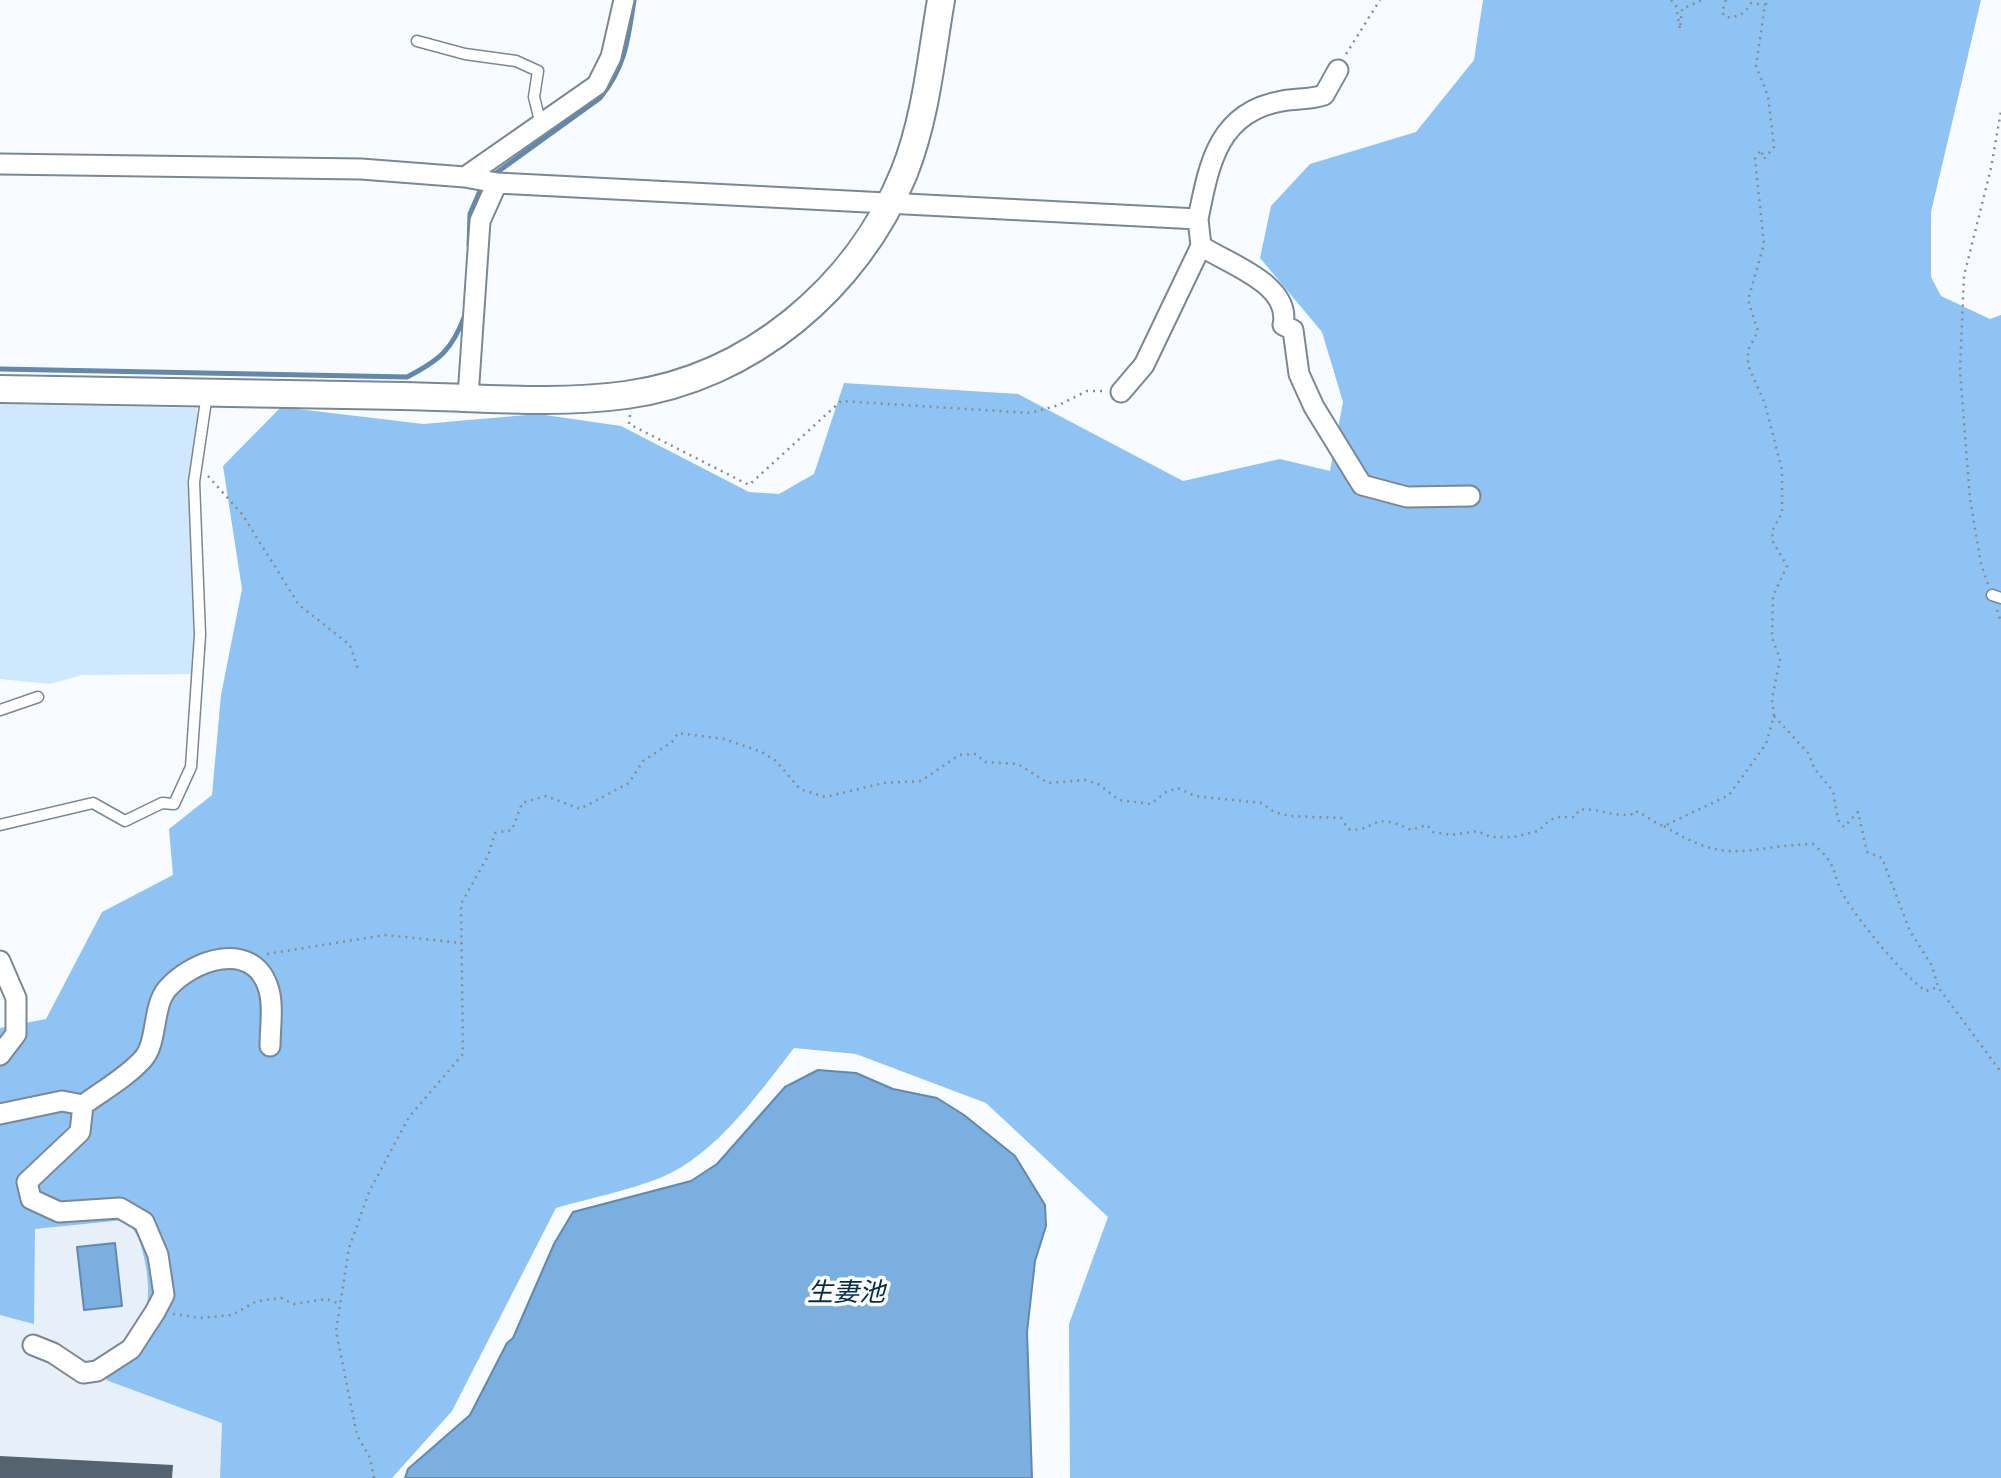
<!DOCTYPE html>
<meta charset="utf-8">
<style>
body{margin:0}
canvas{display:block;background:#f8fbff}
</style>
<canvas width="2001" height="1478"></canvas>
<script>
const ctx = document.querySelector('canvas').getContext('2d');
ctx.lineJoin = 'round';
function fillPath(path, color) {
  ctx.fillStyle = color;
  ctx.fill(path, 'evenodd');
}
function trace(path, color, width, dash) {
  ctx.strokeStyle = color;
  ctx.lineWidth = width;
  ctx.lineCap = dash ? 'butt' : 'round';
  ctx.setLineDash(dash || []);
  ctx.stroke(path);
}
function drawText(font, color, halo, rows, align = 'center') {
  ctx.font = font + ' Karla,"Noto Sans JP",sans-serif';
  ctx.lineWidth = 7;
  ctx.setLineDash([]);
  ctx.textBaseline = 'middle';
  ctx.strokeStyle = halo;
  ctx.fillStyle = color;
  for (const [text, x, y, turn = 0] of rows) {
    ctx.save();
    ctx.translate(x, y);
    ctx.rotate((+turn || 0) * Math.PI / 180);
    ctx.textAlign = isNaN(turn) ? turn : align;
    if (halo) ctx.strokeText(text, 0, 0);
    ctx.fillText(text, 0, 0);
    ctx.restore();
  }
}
fillPath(new Path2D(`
 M 124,1220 L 140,1238 L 150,1289 L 149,1309 L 222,1423 L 220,1478 L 0,1478 L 0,1315 L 34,1323 L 34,1229 Z`), '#e7f0f9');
fillPath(new Path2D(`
 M 0,404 L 197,408 L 199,431 L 192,467 L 189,520 L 203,609 L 202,674 L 82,675 L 50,684 L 0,679 Z`), '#d0e8fe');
fillPath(new Path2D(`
 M 1483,0 L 1981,0 L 1931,212 L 1931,277 L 1941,296 L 1990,319 L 2001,315 L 2001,1478 L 1070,1478 L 1069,1324 L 1108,1217 L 986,1103 L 856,1054 L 794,1048 C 757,1095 716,1155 660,1178 C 627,1191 590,1198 556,1208 L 452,1411 L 392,1478 L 220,1478 L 222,1423 L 106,1380 C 136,1336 156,1318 145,1262 C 141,1244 139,1233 124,1220 L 35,1229 L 34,1324 L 0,1315 L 0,1028 L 46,1019 L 102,912 L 173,875 L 169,829 L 212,795 L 221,695 L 242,589 L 223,466 L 281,407 L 423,424 L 538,414 L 621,426 L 749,492 L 779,494 L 814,474 L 844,383 L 1018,394 L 1183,481 L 1280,459 L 1330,471 L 1343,402 L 1322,332 L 1260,258 L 1271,206 L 1310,164 L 1416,132 L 1474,60 Z`), '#8ec3f4');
const water = new Path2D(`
 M 818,1070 L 856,1073 L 893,1089 L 937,1098 L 964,1115 L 1015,1156 L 1045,1205 L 1046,1226 L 1035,1261 L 1027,1332 L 1032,1478 L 405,1478 L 408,1469 L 470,1415 L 507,1343 L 513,1338 L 554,1244 L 573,1212 L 691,1181 L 717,1164 L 785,1087 Z
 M 115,1243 L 122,1306 L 84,1310 L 77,1247 Z`);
fillPath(water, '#7bafe0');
trace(water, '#6289ad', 2);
trace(new Path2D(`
 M 496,173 L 600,98 C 626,66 628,39 634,0
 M 469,246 L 470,214 L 480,191
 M 0,369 L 407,377 C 440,360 452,350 465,315`), '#6289ad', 5);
fillPath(new Path2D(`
 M 0,1456 L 173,1465 L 172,1478 L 0,1478 Z`), '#556370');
const lane = new Path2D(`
 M 417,41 L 465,54 L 516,61 L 538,71 L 534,97 L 541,125
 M 1992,595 L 2001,598
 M 0,710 L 38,697
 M 0,825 L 93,803 L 125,821 L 162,803 L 174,804 L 191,767 L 200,635 L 194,482 L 207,394`);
const street = new Path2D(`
 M 0,164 L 361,169 L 465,177 L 497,183 L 1198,219 C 1209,164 1218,112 1282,101 C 1297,98 1310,100 1324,95 L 1338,70
 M 465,177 L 597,85 L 611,57 L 624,0
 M 1198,219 L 1201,246 C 1228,264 1292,284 1283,325 L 1293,330 L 1299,374 L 1314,407 L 1362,485 L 1407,497 L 1470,496
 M 1121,392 L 1144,365 L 1201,246
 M 468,397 L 480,221 L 497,183
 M 0,961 L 16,998 L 16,1034 L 0,1055
 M 83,1105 C 102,1091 127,1077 143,1059 C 158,1042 152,1007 167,989 C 192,960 252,939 268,987 C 274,1004 270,1028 270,1046
 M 0,1114 L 62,1101 L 83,1105
 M 33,1345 L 53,1353 L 83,1373 L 97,1371 L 131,1349 L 155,1312 L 164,1295 L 158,1255 L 144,1222 L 120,1208 L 59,1212 L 31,1199 L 27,1182 L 80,1132 L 83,1105`);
const secondary = new Path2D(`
 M 0,389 C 134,391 268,393 402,396 C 476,397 552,405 626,395 C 750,378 857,288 904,173 C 926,118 931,58 941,0`);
trace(lane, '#798896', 13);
trace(street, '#798896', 23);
trace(secondary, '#798896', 30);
trace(new Path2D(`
 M 1671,0 L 1676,6 L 1680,29 L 1682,9 L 1702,0
 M 1726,0 L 1722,12 L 1725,17 C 1737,18 1745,14 1751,3 L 1765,5
 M 1346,54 L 1380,0
 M 630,415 L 629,424 L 749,485 L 841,401 L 1030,413 L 1059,405 L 1087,391 L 1104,391
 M 208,476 L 242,514 L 299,605 L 350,645 L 358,669
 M 1988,584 L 1981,564 L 1970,499 L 1960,370 L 1964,276 L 1991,168 L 2001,111
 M 1997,610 L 2001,622
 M 1774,716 L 1809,754 L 1814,768 L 1833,791 L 1838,820 L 1844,827 L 1858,812 L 1867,852 L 1882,858 L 1910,931 L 1932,966 L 1938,987 L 2001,1072
 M 1664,826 C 1730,867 1744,846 1813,844 C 1840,866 1830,872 1845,898 C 1860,922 1903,976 1926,991 L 1938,987
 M 267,954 L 385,935 L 462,943
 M 173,1314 L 200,1318 L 232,1315 L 257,1301 L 281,1298 L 294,1304 L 326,1299 L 341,1304
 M 374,1478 L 370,1458 L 357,1435 L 336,1331 L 349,1248 L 369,1192 L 409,1117 L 463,1054 L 461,904 L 488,856 L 495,833 L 512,830 L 522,803 L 546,796 L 580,809 L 629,783 L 643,761 L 672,742 L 678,733 L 724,739 L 762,752 L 776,761 L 800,789 L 825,797 L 884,783 L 921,781 L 959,755 L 976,754 L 985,762 L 1018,764 L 1048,783 L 1085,780 L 1098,784 L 1119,800 L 1151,804 L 1166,792 L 1178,788 L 1195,796 L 1262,803 L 1274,812 L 1290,816 L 1341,818 L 1348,829 C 1378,833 1369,809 1411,830 L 1427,825 L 1433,832 L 1452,835 L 1477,831 L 1491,837 L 1514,837 L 1538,831 L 1550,820 L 1559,817 L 1575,817 L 1579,810 C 1598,807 1614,818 1632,814 L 1634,811 C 1647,814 1652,823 1664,826 L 1729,795 L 1766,744 L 1774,716 L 1772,699 L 1780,659 L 1772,638 L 1773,596 L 1787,566 L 1773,542 L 1772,531 L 1782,513 L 1782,470 L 1765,404 L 1748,365 L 1748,350 L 1758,331 L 1748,300 L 1764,244 L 1755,159 L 1761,150 L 1764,159 L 1774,147 L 1768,96 L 1756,66 L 1765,5 L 1770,0`), '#888c91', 2.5, [2, 5]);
trace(lane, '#fff', 10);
trace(street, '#fff', 19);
trace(secondary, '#fff', 26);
drawText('italic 26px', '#032c4b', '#fff', [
 ["生妻池",846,1294]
]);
</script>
